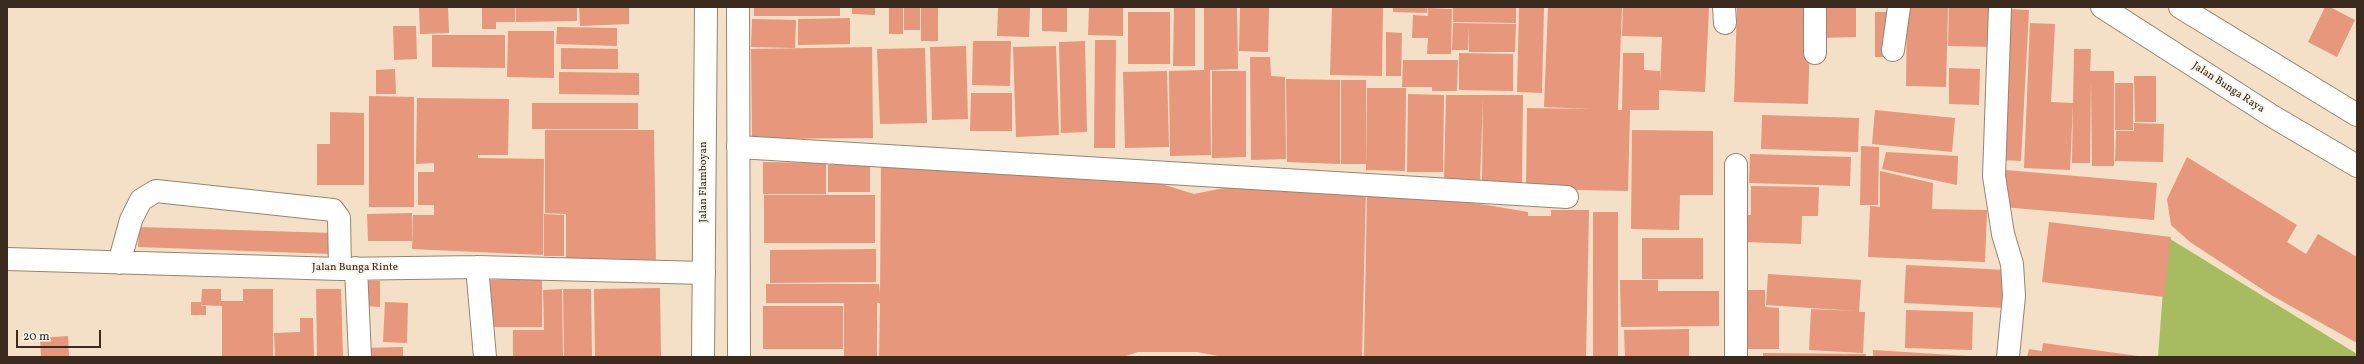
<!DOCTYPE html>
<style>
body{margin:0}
#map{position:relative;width:2364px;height:364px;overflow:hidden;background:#f3e0c6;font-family:Vollkorn,serif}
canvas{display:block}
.frame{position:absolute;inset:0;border:8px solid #3b2a1e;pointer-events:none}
.scale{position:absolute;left:16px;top:330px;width:85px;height:18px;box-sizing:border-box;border:2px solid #3b2a1e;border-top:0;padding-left:5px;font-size:12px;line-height:14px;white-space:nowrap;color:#3b2a1e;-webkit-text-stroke:3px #f7f3e8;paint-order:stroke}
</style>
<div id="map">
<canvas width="2364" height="364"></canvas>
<div class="frame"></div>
<div class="scale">20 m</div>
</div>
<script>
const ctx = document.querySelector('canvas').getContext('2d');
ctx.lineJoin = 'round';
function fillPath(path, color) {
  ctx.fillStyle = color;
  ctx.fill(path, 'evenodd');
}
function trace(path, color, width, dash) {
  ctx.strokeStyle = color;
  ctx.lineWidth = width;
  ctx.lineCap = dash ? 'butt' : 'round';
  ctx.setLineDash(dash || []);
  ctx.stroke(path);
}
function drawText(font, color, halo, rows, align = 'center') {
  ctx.font = font + ' Vollkorn,serif';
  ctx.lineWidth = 3.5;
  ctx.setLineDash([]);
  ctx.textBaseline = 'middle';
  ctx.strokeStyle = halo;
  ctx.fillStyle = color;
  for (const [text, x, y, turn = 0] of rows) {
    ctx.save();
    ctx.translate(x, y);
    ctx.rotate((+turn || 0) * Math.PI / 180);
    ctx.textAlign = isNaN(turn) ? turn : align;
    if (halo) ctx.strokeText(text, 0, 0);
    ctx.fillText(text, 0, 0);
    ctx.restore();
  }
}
fillPath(new Path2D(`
 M 2167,237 L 2357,354 L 2357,357 L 2158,357 Z`), '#a7bc61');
fillPath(new Path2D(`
 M 419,7 L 448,7 L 449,33 L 420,34 Z
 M 482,7 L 515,7 L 515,22 L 496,22 L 496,29 L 482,29 Z
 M 516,7 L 577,8 L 577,21 L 516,22 Z
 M 579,7 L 629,7 L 629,24 L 580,26 Z
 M 754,7 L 840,7 L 840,16 L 754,16 Z
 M 852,7 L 875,7 L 875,15 L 852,14 Z
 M 889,7 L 903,7 L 903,34 L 889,34 Z
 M 904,7 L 920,7 L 920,30 L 904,30 Z
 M 921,7 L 938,7 L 938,41 L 921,41 Z
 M 998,7 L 1030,7 L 1029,37 L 997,36 Z
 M 1042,7 L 1067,7 L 1067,32 L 1042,31 Z
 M 1089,7 L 1123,7 L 1123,36 L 1088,35 Z
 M 1174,7 L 1195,7 L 1195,66 L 1173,66 Z
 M 1204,7 L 1237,7 L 1238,69 L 1210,70 L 1211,155 L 1170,156 L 1169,71 L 1204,70 Z
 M 1240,7 L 1269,7 L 1268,52 L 1239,51 Z
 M 1332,7 L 1383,7 L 1382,76 L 1330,75 Z
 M 1393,7 L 1427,7 L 1427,13 L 1393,12 Z
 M 1453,7 L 1516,7 L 1516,23 L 1453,22 Z
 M 1548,7 L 1622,7 L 1618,110 L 1630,110 L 1628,191 L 1526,189 L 1527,108 L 1591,109 L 1544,107 Z
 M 1623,7 L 1709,7 L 1705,92 L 1659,90 L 1659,110 L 1622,110 L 1623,53 L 1644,53 L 1644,70 L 1660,71 L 1660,83 L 1662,37 L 1622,36 Z
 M 1737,7 L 1811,7 L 1808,104 L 1734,102 Z
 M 1817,7 L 1856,7 L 1856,37 L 1817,38 Z
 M 1907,7 L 1948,7 L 1946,87 L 1906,86 Z
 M 1949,7 L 1993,7 L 1993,47 L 1948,46 Z
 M 2325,7 L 2330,7 L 2355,20 L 2337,57 L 2308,42 Z
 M 1428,8 L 1452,9 L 1451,54 L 1427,54 L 1428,38 L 1412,38 L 1413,15 L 1428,16 Z
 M 1519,8 L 1544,8 L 1542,93 L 1517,92 Z
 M 2008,9 L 2029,10 L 2021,161 L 2000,160 Z
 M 1128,12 L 1170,12 L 1170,64 L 1128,64 Z
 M 1875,12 L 1890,12 L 1889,57 L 1875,57 Z
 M 850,18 L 850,44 L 798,45 L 798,19 Z
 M 752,19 L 796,20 L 795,48 L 751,47 Z
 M 1453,23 L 1516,24 L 1515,52 L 1469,52 L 1469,26 L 1468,50 L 1452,50 Z
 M 2030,23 L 2055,24 L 2051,102 L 2073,103 L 2070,170 L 2024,168 Z
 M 393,26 L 416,26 L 417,59 L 394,60 Z
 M 557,27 L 617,28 L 617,46 L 556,44 Z
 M 508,31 L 554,31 L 554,78 L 507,77 Z
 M 1386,32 L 1402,33 L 1401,76 L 1386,76 Z
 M 432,35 L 505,35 L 505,68 L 432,67 Z
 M 1095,40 L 1116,40 L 1115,148 L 1094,148 Z
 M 973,41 L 1011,41 L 1010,86 L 972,85 Z
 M 1085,41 L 1087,132 L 1061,133 L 1059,42 Z
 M 966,46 L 968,119 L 932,120 L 930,47 Z
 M 1056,46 L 1059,135 L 1016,137 L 1013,47 Z
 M 872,47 L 873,138 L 752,139 L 751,49 Z
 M 561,48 L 618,49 L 618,69 L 561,69 Z
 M 925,48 L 927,123 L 880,124 L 877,49 Z
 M 2074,49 L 2091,49 L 2090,71 L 2114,71 L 2114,166 L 2092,166 L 2091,79 L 2090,163 L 2072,163 Z
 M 1459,53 L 1513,54 L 1513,91 L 1459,90 Z
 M 1250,57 L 1270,57 L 1271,76 L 1285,77 L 1286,159 L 1251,160 Z
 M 1403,60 L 1458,60 L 1457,91 L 1432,91 L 1432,87 L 1402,87 Z
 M 1949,68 L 1980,69 L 1979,105 L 1949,104 Z
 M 395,69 L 396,94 L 376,94 L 376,70 Z
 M 1167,71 L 1169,147 L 1125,148 L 1123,72 Z
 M 1212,71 L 1246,71 L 1246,157 L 1212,158 Z
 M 559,72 L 639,73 L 639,95 L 559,94 Z
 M 2134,76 L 2156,76 L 2156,122 L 2135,122 Z
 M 1286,79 L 1340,80 L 1340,164 L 1287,162 Z
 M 1341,80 L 1366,80 L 1366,164 L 1341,164 Z
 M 2115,83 L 2133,83 L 2133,130 L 2115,130 Z
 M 1367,88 L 1406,88 L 1405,171 L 1366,170 Z
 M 971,93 L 1012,93 L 1012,131 L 970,131 Z
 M 1408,94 L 1444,95 L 1443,172 L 1407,172 Z
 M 1446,95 L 1523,95 L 1522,183 L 1482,183 L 1483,98 L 1480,181 L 1444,180 Z
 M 369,96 L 414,97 L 414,207 L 369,207 Z
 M 417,98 L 509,99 L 508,155 L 478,155 L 478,158 L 544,159 L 543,255 L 412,249 L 413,215 L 434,215 L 434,205 L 418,205 L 418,172 L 434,172 L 434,163 L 416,164 Z
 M 532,103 L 638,103 L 638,129 L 532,129 Z
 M 1875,110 L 1955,118 L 1952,152 L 1872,144 Z
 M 330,112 L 364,113 L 364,185 L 317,185 L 317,144 L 330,144 Z
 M 1762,115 L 1859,118 L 1858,152 L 1761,149 Z
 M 2134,123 L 2164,124 L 2163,162 L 2115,161 L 2116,131 L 2134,131 Z
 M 545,130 L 654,130 L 656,266 L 566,266 L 566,214 L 545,213 Z
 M 1632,130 L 1713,131 L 1713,195 L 1680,195 L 1679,230 L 1631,229 Z
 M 1861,146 L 1879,147 L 1878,205 L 1860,205 Z
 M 1886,152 L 1958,156 L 1957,185 L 1882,169 Z
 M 1750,154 L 1851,157 L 1850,186 L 1749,183 Z
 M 2187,157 L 2297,225 L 2287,242 L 2306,254 L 2318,234 L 2357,257 L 2357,343 L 2271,295 L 2190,242 L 2171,225 L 2167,199 Z
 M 763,162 L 826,163 L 826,194 L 763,194 Z
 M 870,164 L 870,192 L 828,192 L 828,165 Z
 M 881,166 L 1139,177 L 1194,194 L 1249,183 L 1366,186 L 1362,357 L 1223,357 L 1197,352 L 1138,352 L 1123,357 L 879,357 L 880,303 L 877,303 L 877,357 L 844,357 L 844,303 L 766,303 L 766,284 L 879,284 L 880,294 Z
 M 2006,170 L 2157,183 L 2154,220 L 2003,207 Z
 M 1880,171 L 1933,183 L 1932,209 L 1987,210 L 1985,262 L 1868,257 L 1870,206 L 1880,207 Z
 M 1751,186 L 1819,187 L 1818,216 L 1802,216 L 1801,244 L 1744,242 L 1745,215 L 1751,215 Z
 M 1367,194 L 1429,197 L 1487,205 L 1528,212 L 1528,216 L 1551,216 L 1551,210 L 1589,210 L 1586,357 L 1364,357 Z
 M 764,195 L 875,195 L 875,243 L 764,243 Z
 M 1593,212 L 1618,212 L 1618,357 L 1593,357 Z
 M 412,213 L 412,241 L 368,241 L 367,214 Z
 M 544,214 L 564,215 L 564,256 L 544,256 Z
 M 2049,222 L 2171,237 L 2164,297 L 2042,282 Z
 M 139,227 L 333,233 L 332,254 L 138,247 Z
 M 1642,238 L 1703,238 L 1703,279 L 1642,279 Z
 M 876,249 L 876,282 L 770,283 L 770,250 Z
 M 1906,265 L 2007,270 L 2006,308 L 1904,303 Z
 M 1768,274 L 1861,280 L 1859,312 L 1865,312 L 1863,353 L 1809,350 L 1811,309 L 1856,311 L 1766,305 Z
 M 542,279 L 542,327 L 486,327 L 486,280 Z
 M 1620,280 L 1658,280 L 1658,291 L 1719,291 L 1719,326 L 1621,327 Z
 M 366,281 L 380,281 L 380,307 L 366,306 Z
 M 660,288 L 661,357 L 595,357 L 594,289 Z
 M 202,289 L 221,289 L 221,301 L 243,301 L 243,289 L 273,289 L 273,357 L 222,357 L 222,306 L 201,305 Z
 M 316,289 L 341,289 L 343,357 L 317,357 Z
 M 562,289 L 563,357 L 513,357 L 513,330 L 544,330 L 543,290 Z
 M 563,289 L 591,289 L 592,357 L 564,357 Z
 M 1740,290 L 1765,290 L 1765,307 L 1779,308 L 1779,349 L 1739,349 Z
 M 191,302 L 201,302 L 201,306 L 206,306 L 206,315 L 191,315 Z
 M 385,302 L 408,303 L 407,343 L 383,342 Z
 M 763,306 L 843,306 L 843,349 L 763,349 Z
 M 1906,310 L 1973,312 L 1972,350 L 1905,348 Z
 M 300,318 L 313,318 L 314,357 L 275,357 L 274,333 L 300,332 Z
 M 1689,329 L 1689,357 L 1625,357 L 1624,330 Z
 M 68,336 L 69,357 L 41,357 L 40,338 Z
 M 2043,343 L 2138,356 L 2137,357 L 2027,357 L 2029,349 L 2042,351 Z
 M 403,347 L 403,357 L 364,357 L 364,348 Z
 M 1873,350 L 1968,356 L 1968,357 L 1873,357 Z
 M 1763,353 L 1866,354 L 1866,357 L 1763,357 Z`), '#e6977c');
const minor = new Path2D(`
 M 1724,7 L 1725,23
 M 2000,7 L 1994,176 L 2003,234 L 2012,264 L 2014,296 L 2008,357
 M 1893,50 L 1899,7
 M 1815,53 L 1815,7
 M 738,147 L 1567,197
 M 1736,165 L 1736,357
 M 7,259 L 340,269 L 477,267 L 704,273
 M 119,263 L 131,220 L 141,200 L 156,191 L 333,210 L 339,218 L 340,269
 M 477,267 L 485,357
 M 356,268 L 360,357`);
const major = new Path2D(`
 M 738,7 L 739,357
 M 2102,7 L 2272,116 L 2357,166
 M 2180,7 L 2357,115
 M 703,357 L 706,7`);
trace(minor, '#978572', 24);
trace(major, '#978572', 24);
trace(minor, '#fff', 22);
trace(major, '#fff', 22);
drawText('11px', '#3b2a1e', '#f7f3e8', [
 ["Jalan Bunga Raya",2228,88,33],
 ["Jalan Flamboyan",704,182,-90],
 ["Jalan Bunga Rinte",355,268]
]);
</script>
